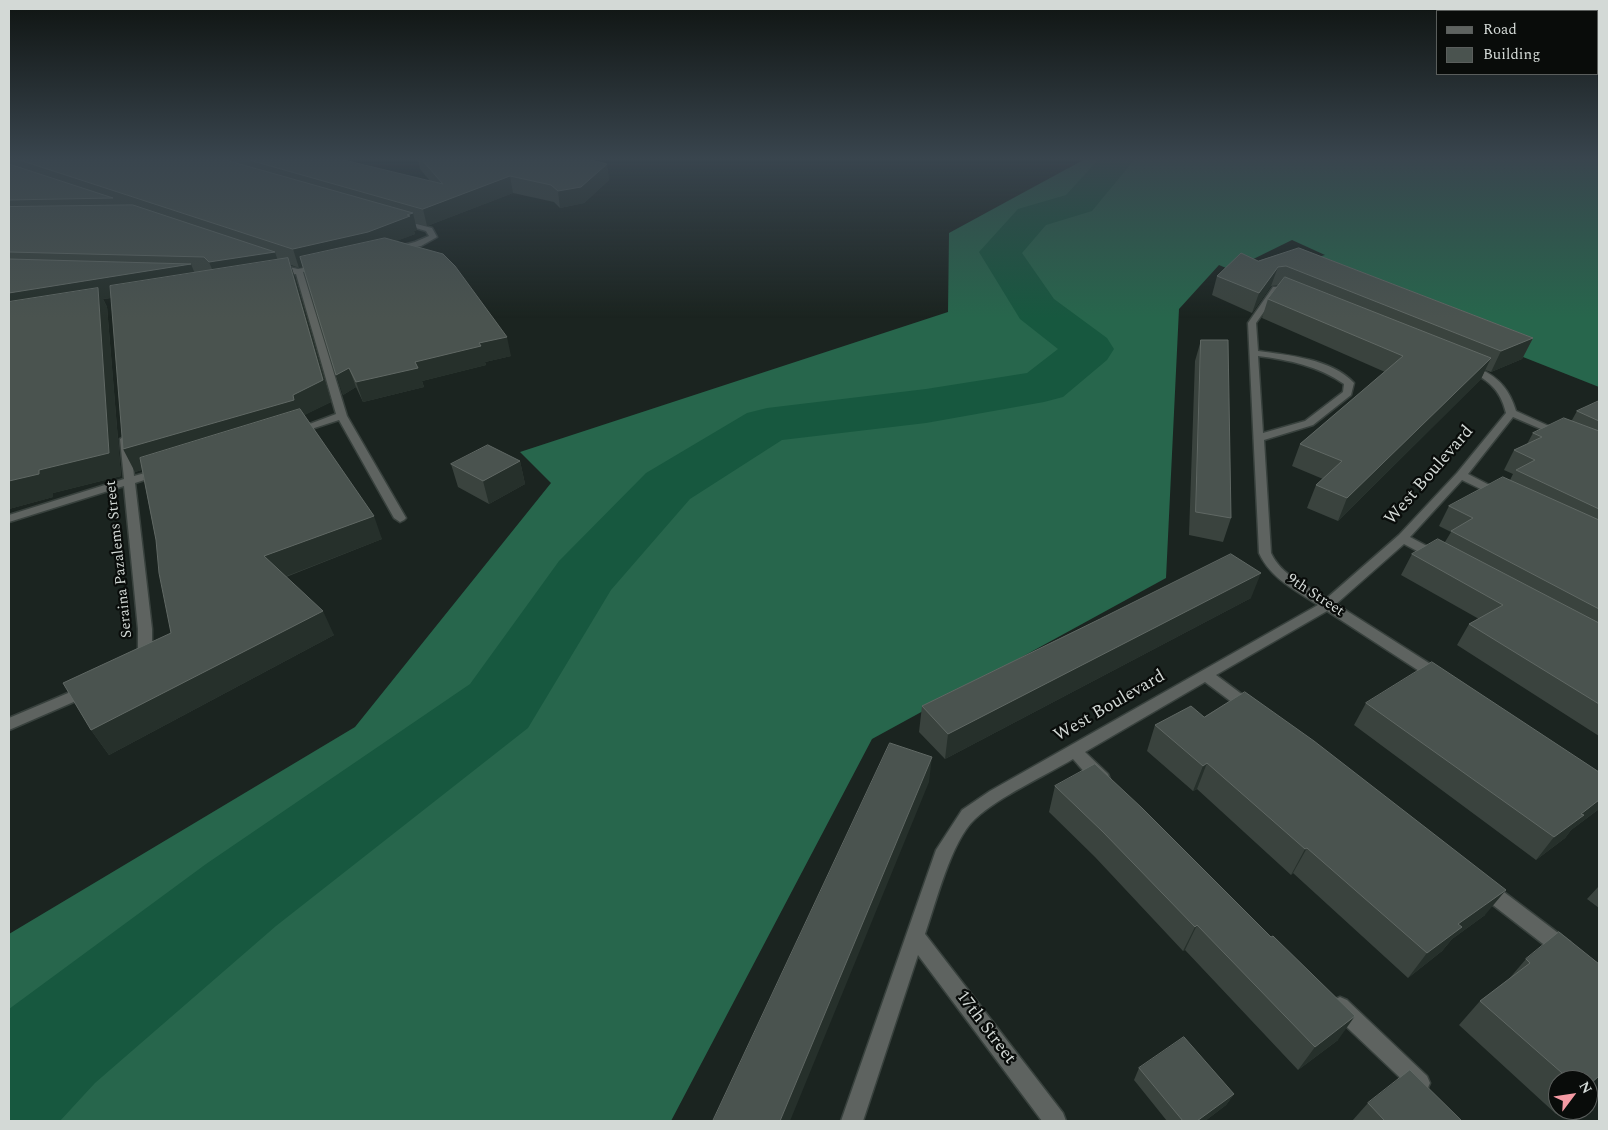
<!DOCTYPE html>
<style>
body{margin:0}
#map{position:relative;width:1608px;height:1130px;overflow:hidden;background:#1b2420;font-family:Spectral,serif}
canvas{display:block}
.frame{position:absolute;inset:0;border:10px solid #d3d9d6;pointer-events:none}
.legend{position:absolute;left:1436px;top:10px;width:162px;height:65px;box-sizing:border-box;background:#090c0a;border:1px solid #5a5e5c;margin:0;padding:6px 9px;list-style:none;font-size:15px;color:#d3d9d6}
.legend li{display:flex;align-items:center;gap:10px;height:25px}
.legend b{width:25px;border:1px solid #5a5e5c}
.north{position:absolute;left:1548px;top:1070px;width:50px;height:50px;box-sizing:border-box;background:#090c0a;border:1px solid #5a5e5c;border-radius:50%;rotate:59deg;font-size:14px;font-weight:700;line-height:20px;text-align:center;color:#d3d9d6}
.north::after{content:'';display:block;margin:auto;width:18px;height:22px;background:#f49aa3;clip-path:polygon(50% 0,100% 100%,50% 72%,0 100%)}
</style>
<div id="map">
<canvas width="1608" height="1130"></canvas>
<div class="frame"></div>
<ul class="legend">
<li><b style="height:6px;background:#5e6360"></b>Road</li>
<li><b style="height:14px;background:#4a534f"></b>Building</li>
</ul>
<div class="north">N</div>
</div>
<script>
const ctx = document.querySelector('canvas').getContext('2d');
ctx.lineJoin = 'round';
function fillPath(path, color) {
  ctx.fillStyle = color;
  ctx.fill(path, 'evenodd');
}
function trace(path, color, width, dash) {
  ctx.strokeStyle = color;
  ctx.lineWidth = width;
  ctx.lineCap = dash ? 'butt' : 'round';
  ctx.setLineDash(dash || []);
  ctx.stroke(path);
}
function drawText(font, color, halo, rows, align = 'center') {
  ctx.font = font + ' Spectral,serif';
  ctx.lineWidth = 4.5;
  ctx.setLineDash([]);
  ctx.textBaseline = 'middle';
  ctx.strokeStyle = halo;
  ctx.fillStyle = color;
  for (const [text, x, y, turn = 0] of rows) {
    ctx.save();
    ctx.translate(x, y);
    ctx.rotate((+turn || 0) * Math.PI / 180);
    ctx.textAlign = isNaN(turn) ? turn : align;
    if (halo) ctx.strokeText(text, 0, 0);
    ctx.fillText(text, 0, 0);
    ctx.restore();
  }
}
fillPath(new Path2D(`
 M 1085,159 L 1599,159 L 1599,387 L 1290,265 L 1325,255 L 1292,240 L 1231,270 L 1219,265 L 1179,309 L 1166,578 L 872,739 L 671,1121 L 9,1121 L 9,934 L 355,727 L 551,483 L 520,452 L 948,312 L 949,233 Z`), '#27664c');
fillPath(new Path2D(`
 M 1099,159 L 1135,159 L 1092,211 L 1046,225 L 1022,253 L 1054,299 L 1107,338 L 1114,349 L 1107,360 L 1063,397 L 1044,402 L 926,423 L 782,440 L 690,499 L 611,590 L 528,728 L 276,926 L 95,1083 L 60,1121 L 9,1121 L 9,1009 L 206,864 L 470,684 L 559,561 L 646,473 L 747,413 L 767,408 L 926,389 L 1027,373 L 1058,349 L 1020,319 L 979,252 L 1018,209 L 1066,195 Z`), '#17583f');
const street = new Path2D(`
 M 401,220 L 432,228 L 437,237 L 421,246 L 392,252 L 392,248 L 415,242 L 429,236 L 426,231 L 399,223 L 397,222 Z
 M 319,265 L 323,267 L 322,269 L 303,272 L 347,416 L 406,518 L 404,520 L 400,522 L 394,518 L 339,420 L 296,434 L 291,431 L 336,414 L 296,274 L 278,277 L 274,275 L 289,270 L 289,267 L 298,269 Z
 M 1273,287 L 1279,287 L 1282,290 L 1278,292 L 1256,323 L 1258,351 C 1288,355 1332,359 1354,383 L 1351,395 L 1313,425 L 1264,440 L 1271,553 C 1281,575 1307,586 1327,598 L 1399,535 L 1457,473 L 1506,413 C 1500,388 1487,379 1465,369 L 1465,365 C 1471,364 1475,366 1480,369 C 1500,378 1510,391 1516,411 L 1564,433 L 1563,435 L 1555,435 L 1513,417 L 1468,474 L 1503,492 L 1505,494 L 1503,496 L 1495,496 L 1462,480 L 1410,537 L 1440,553 L 1442,556 L 1440,559 L 1432,559 L 1404,544 L 1336,604 L 1443,672 L 1445,676 L 1443,680 L 1433,680 L 1327,611 L 1216,675 L 1255,704 L 1257,708 L 1255,712 L 1250,713 L 1245,712 L 1205,682 L 1085,752 L 1108,774 L 1110,779 L 1108,784 C 1094,788 1082,768 1073,759 C 1043,777 1000,796 975,819 C 951,841 936,903 925,934 L 1063,1113 L 1066,1121 L 1042,1121 L 918,955 L 863,1121 L 841,1121 L 936,850 L 962,810 L 990,791 L 1318,605 C 1295,590 1270,578 1259,553 L 1248,323 ZM 1258,356 C 1289,360 1318,366 1344,384 L 1343,392 L 1305,421 L 1263,433 Z
 M 125,436 L 130,439 L 134,476 L 159,469 L 165,472 L 163,474 L 135,483 L 152,629 L 152,660 L 150,663 L 140,663 L 138,660 L 138,629 L 124,486 L 9,522 L 9,515 L 124,479 L 120,439 Z
 M 87,685 L 92,686 L 94,690 L 92,694 L 9,730 L 9,718 Z
 M 1486,881 L 1492,883 L 1570,942 L 1572,948 L 1570,954 L 1563,957 L 1556,954 L 1480,895 L 1477,889 L 1480,883 Z
 M 1340,997 L 1347,1000 L 1427,1076 L 1430,1083 L 1427,1090 L 1420,1093 L 1413,1090 L 1333,1014 L 1330,1007 L 1333,1000 Z`);
trace(street, '#38413d', 3);
fillPath(street, '#5e6360');
fillPath(new Path2D(`
 M 9,159 L 340,159 L 430,181 L 420,169 L 418,159 L 588,159 L 607,164 L 609,180 L 584,203 L 560,208 L 554,202 L 513,193 L 427,226 L 415,223 L 417,230 L 414,231 L 415,234 L 396,241 L 511,356 L 485,362 L 486,365 L 422,381 L 424,387 L 363,402 L 356,387 L 343,395 L 303,267 L 299,268 L 291,265 L 331,402 L 304,415 L 382,539 L 286,577 L 334,635 L 109,755 L 91,730 L 171,633 L 156,540 L 142,470 L 135,472 L 111,298 L 103,299 L 107,307 L 121,476 L 53,493 L 53,497 L 9,509 Z
 M 1299,248 L 1533,338 L 1522,359 L 1491,372 L 1485,370 L 1481,379 L 1338,521 L 1307,508 L 1316,485 L 1323,479 L 1292,466 L 1300,444 L 1385,372 L 1262,318 L 1268,299 L 1278,285 L 1271,286 L 1252,313 L 1212,295 L 1217,276 L 1258,261 Z
 M 1201,340 L 1231,518 L 1223,542 L 1189,535 L 1195,361 Z
 M 1599,401 L 1599,736 L 1457,645 L 1469,624 L 1479,619 L 1401,575 L 1412,554 L 1445,542 L 1451,532 L 1439,526 L 1449,506 L 1510,480 L 1513,474 L 1504,470 L 1514,450 L 1527,444 L 1533,433 L 1572,420 L 1577,411 Z
 M 520,461 L 525,484 L 489,504 L 458,487 L 451,464 Z
 M 1251,598 L 945,759 L 919,732 L 922,706 L 1100,619 Z
 M 1366,703 L 1599,772 L 1599,809 L 1571,830 L 1565,838 L 1536,860 L 1354,725 Z
 M 1204,717 L 1485,915 L 1452,939 L 1442,951 L 1408,978 L 1293,873 L 1291,875 L 1197,789 L 1193,791 L 1147,751 L 1155,725 Z
 M 1055,786 L 1338,1040 L 1298,1070 L 1185,950 L 1183,951 L 1095,857 L 1049,812 Z
 M 1599,886 L 1599,908 L 1587,899 Z
 M 1526,959 L 1599,964 L 1588,1080 L 1558,1080 L 1558,1110 L 1561,1110 L 1556,1114 L 1459,1025 L 1480,1001 L 1508,980 Z
 M 1139,1068 L 1234,1094 L 1226,1105 L 1205,1121 L 1167,1121 L 1134,1080 Z
 M 1368,1103 L 1462,1121 L 1352,1121 Z`), '#3a433e');
fillPath(new Path2D(`
 M 607,164 L 609,180 L 584,203 L 560,208 L 558,191 Z
 M 510,176 L 513,193 L 427,226 L 423,209 Z
 M 413,213 L 417,230 L 414,231 L 415,234 L 373,250 L 299,268 L 293,249 Z
 M 275,252 L 281,270 L 217,281 L 209,262 Z
 M 288,258 L 295,277 L 331,402 L 301,417 L 302,423 L 135,472 L 123,449 L 293,395 Z
 M 191,264 L 199,284 L 103,299 L 107,307 L 121,476 L 53,493 L 53,497 L 9,509 L 9,293 Z
 M 1278,267 L 1271,286 L 1252,313 L 1259,293 Z
 M 507,337 L 511,356 L 485,362 L 486,365 L 422,381 L 424,387 L 363,402 L 356,382 L 415,362 L 479,343 Z
 M 1533,338 L 1522,359 L 1491,372 L 1501,351 Z
 M 1491,358 L 1481,379 L 1338,521 L 1347,498 Z
 M 349,368 L 356,387 L 343,395 L 336,375 Z
 M 520,461 L 525,484 L 489,504 L 483,481 Z
 M 374,516 L 382,539 L 274,581 L 264,556 Z
 M 1261,573 L 1251,598 L 945,759 L 948,734 Z
 M 323,611 L 334,635 L 109,755 L 91,730 Z
 M 932,757 L 929,782 L 790,1121 L 780,1121 Z
 M 1207,763 L 1197,789 L 1193,791 L 1203,766 Z
 M 1599,800 L 1599,809 L 1571,830 L 1565,838 L 1536,860 L 1554,837 L 1581,814 Z
 M 1307,848 L 1293,873 L 1291,875 L 1305,849 Z
 M 1506,890 L 1485,915 L 1452,939 L 1442,951 L 1408,978 L 1427,953 L 1458,924 Z
 M 1197,925 L 1185,950 L 1183,951 L 1195,927 Z
 M 1355,1016 L 1338,1040 L 1298,1070 L 1315,1047 Z
 M 1234,1094 L 1226,1105 L 1205,1121 L 1197,1121 Z`), '#26302b');
const building = new Path2D(`
 M 17,159 L 222,159 L 413,213 L 407,215 L 410,216 L 368,232 L 293,249 Z
 M 246,159 L 340,159 L 443,184 L 421,159 L 588,159 L 607,164 L 581,187 L 558,191 L 551,185 L 510,176 L 423,209 Z
 M 9,164 L 113,198 L 9,200 Z
 M 133,205 L 275,252 L 209,262 L 204,257 L 9,252 L 9,207 Z
 M 385,238 L 443,254 L 455,266 L 507,337 L 479,343 L 481,346 L 415,362 L 418,368 L 356,382 L 349,368 L 336,375 L 300,257 Z
 M 1299,248 L 1533,338 L 1501,351 L 1286,266 L 1278,267 L 1259,293 L 1217,276 L 1241,253 L 1258,261 Z
 M 288,258 L 323,380 L 293,395 L 294,400 L 123,449 L 110,286 Z
 M 9,259 L 191,264 L 9,293 Z
 M 1285,277 L 1491,358 L 1347,498 L 1316,485 L 1342,461 L 1300,444 L 1403,356 L 1268,299 Z
 M 98,288 L 109,453 L 39,470 L 39,474 L 9,481 L 9,302 Z
 M 1201,340 L 1228,340 L 1231,518 L 1196,512 Z
 M 1599,401 L 1599,421 L 1577,411 Z
 M 300,409 L 374,516 L 264,556 L 323,611 L 91,730 L 63,683 L 171,633 L 159,573 L 156,540 L 140,458 Z
 M 1564,418 L 1599,431 L 1599,509 L 1516,470 L 1535,460 L 1514,450 L 1542,437 L 1533,433 Z
 M 488,445 L 520,461 L 483,481 L 451,464 Z
 M 1503,477 L 1599,520 L 1599,609 L 1451,531 L 1473,518 L 1449,506 Z
 M 1438,539 L 1599,623 L 1599,704 L 1469,624 L 1503,605 L 1412,554 Z
 M 1231,554 L 1261,573 L 948,734 L 922,706 L 1100,619 Z
 M 1432,662 L 1599,772 L 1599,800 L 1581,814 L 1584,815 L 1554,837 L 1366,703 Z
 M 1245,692 L 1314,741 L 1506,890 L 1458,924 L 1462,927 L 1427,953 L 1307,848 L 1305,849 L 1207,763 L 1203,766 L 1155,725 L 1191,706 L 1204,717 Z
 M 890,743 L 932,757 L 780,1121 L 713,1121 Z
 M 1095,764 L 1142,808 L 1271,937 L 1273,936 L 1355,1016 L 1315,1047 L 1197,925 L 1195,927 L 1103,832 L 1055,786 Z
 M 1559,932 L 1599,964 L 1599,1076 L 1588,1086 L 1588,1080 L 1570,1080 L 1480,1001 L 1530,963 L 1526,959 Z
 M 1184,1037 L 1234,1094 L 1197,1121 L 1183,1121 L 1139,1068 Z
 M 1410,1070 L 1462,1121 L 1385,1121 L 1368,1103 Z`);
fillPath(building, '#4a534f');
trace(building, '#606864', 1);
const sky = ctx.createLinearGradient(0, 0, 0, 318);
sky.addColorStop(0, '#0f1412');
sky.addColorStop(0.5, '#39454e');
sky.addColorStop(1, '#39454e00');
ctx.fillStyle = sky;
ctx.fillRect(0, 0, 1608, 318);
drawText('15px', '#d3d9d6', '#090c0a', [
 ["Seraina Pazalems Street",120,559,-96],
 ["9th Street",1315,596,33]
]);
drawText('18px', '#d3d9d6', '#090c0a', [
 ["West Boulevard",1430,476,-49],
 ["West Boulevard",1110,707,-30],
 ["17th Street",985,1028,53]
]);
</script>
